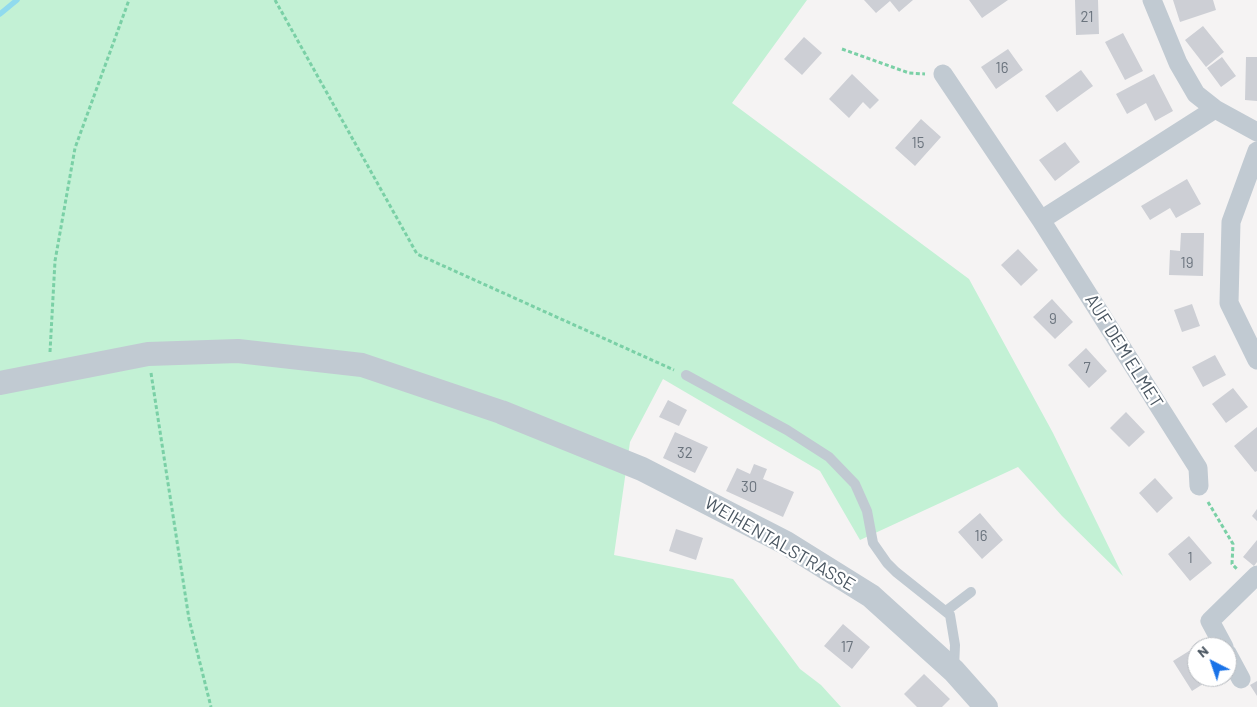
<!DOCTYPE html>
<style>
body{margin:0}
#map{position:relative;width:1257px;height:707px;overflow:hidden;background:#f5f3f3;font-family:Barlow,sans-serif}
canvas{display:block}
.north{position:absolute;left:1187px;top:637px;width:50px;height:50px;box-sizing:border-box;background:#fff;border:1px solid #b7bbc0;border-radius:50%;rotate:319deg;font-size:14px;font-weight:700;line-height:20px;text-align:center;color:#4a5661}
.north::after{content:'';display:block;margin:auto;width:18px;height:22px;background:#1a73e8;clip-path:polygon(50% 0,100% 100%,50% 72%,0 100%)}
</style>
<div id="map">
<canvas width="1257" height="707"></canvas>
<div class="north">N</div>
</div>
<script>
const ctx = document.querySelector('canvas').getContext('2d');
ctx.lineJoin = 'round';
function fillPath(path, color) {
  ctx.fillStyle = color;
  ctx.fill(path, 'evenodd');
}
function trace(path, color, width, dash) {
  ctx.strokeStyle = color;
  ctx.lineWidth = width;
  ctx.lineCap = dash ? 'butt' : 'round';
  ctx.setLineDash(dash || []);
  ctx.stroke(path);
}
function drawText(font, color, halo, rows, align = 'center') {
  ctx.font = font + ' Barlow,sans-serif';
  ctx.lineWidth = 4.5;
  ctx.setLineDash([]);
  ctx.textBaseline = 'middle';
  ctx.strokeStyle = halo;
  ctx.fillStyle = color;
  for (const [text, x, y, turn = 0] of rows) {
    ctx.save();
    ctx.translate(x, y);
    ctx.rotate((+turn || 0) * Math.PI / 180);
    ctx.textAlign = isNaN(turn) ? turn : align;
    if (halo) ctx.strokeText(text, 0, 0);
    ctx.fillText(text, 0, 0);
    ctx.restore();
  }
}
fillPath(new Path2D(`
 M 0,0 L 807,0 L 732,103 L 969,279 L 1053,433 L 1123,576 L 1062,516 L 1018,467 L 860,540 L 820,471 L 663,379 L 630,442 L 614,555 L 733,579 L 800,669 L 821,685 L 841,707 L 0,707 Z`), '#c3f1d5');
trace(new Path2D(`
 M 0,14 L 17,0`), '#90daee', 5.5);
fillPath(new Path2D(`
 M 864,0 L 913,0 L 899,12 L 890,1 L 876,13 Z
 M 969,0 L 1008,0 L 982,18 Z
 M 1075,0 L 1098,0 L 1099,34 L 1076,35 Z
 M 1173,0 L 1213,0 L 1216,10 L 1180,22 Z
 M 1203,26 L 1224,52 L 1206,67 L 1185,40 Z
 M 1123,33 L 1143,71 L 1125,80 L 1105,42 Z
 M 804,37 L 822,53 L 802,75 L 784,59 Z
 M 1008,49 L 1023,70 L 996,89 L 981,67 Z
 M 1222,57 L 1236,76 L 1221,87 L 1207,68 Z
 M 1246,57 L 1257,57 L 1257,101 L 1245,100 Z
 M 1081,70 L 1093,86 L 1057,112 L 1045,96 Z
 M 852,74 L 879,100 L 870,109 L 863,102 L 849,118 L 829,99 Z
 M 1154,74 L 1173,111 L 1155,121 L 1146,103 L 1127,114 L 1116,94 Z
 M 921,119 L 941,137 L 915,166 L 895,148 Z
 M 1065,142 L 1080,162 L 1055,181 L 1039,160 Z
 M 1187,179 L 1201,204 L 1176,218 L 1170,208 L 1150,220 L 1141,206 Z
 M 1181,233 L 1204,233 L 1203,276 L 1169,275 L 1170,250 L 1180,251 Z
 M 1018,249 L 1038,270 L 1021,286 L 1001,265 Z
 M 1052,299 L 1073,322 L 1055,339 L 1033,317 Z
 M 1192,304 L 1200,326 L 1182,332 L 1174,310 Z
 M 1086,348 L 1107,371 L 1089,388 L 1068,365 Z
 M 1215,355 L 1226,375 L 1203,387 L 1192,367 Z
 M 1233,388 L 1248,407 L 1226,423 L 1212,404 Z
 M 668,400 L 687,410 L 679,426 L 659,417 Z
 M 1126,412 L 1145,432 L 1129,447 L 1110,428 Z
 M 1257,427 L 1257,471 L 1255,472 L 1234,446 Z
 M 675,432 L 708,447 L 695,473 L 663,458 Z
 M 754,464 L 767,469 L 763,479 L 794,492 L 783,517 L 726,491 L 737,468 L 750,474 Z
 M 1155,478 L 1173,498 L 1157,513 L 1139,493 Z
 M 1257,509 L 1257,521 L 1252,516 Z
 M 980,513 L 1003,540 L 982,559 L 958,532 Z
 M 676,529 L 703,538 L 696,560 L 669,551 Z
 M 1189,536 L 1212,563 L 1190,581 L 1168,554 Z
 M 1257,540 L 1257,562 L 1254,566 L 1243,557 Z
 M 843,624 L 870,647 L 852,669 L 824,646 Z
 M 1197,646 L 1197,677 L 1214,677 L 1192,691 L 1173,661 Z
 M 924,674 L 950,699 L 942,707 L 917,707 L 904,694 Z
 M 1257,681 L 1257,696 L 1250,685 Z`), '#cdcfd5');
trace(new Path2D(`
 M 275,0 L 417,254 L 674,370
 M 842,49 L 909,73 L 925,74
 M 50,352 L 55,261 L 75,148 L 129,0
 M 151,373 L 189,619 L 211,707
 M 1208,502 L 1233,544 L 1232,564 L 1237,569`), '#7ad0a6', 3, [4, 2.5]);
trace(new Path2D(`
 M 686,375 L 787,430 L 829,457 L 855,484 L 867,511 L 873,543 L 887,563 L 896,572 L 950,615 L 955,645 L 954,668
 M 946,611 L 971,592`), '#c1cad2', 10);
trace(new Path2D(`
 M 1152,0 L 1178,63 L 1196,94 L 1215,109 L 1257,132
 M 943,74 L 1041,220 L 1198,468 L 1199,486
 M 1257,151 L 1231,222 L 1229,303 L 1257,360
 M 1041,220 L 1215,109
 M 1224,647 L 1210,621 L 1257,575
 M 1227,653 L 1241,679`), '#c1cad2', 19);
trace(new Path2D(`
 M 0,383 L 148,354 L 238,351 L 362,365 L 501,412 L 642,469 L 786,543 L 871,596 L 954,671 L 986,707`), '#c1cad2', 24);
drawText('15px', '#6b747e', null, [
 ["21",1087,17],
 ["16",1002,68],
 ["15",918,143],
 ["19",1187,263],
 ["9",1053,319],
 ["7",1087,368],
 ["32",685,453],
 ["30",749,487],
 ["16",981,536],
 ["1",1190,558],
 ["17",847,647]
]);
drawText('18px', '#4a5661', '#fff', [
 ["AUF DEM ELMET",1124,351,58],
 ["WEIHENTALSTRASSE",780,544,30]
]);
</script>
